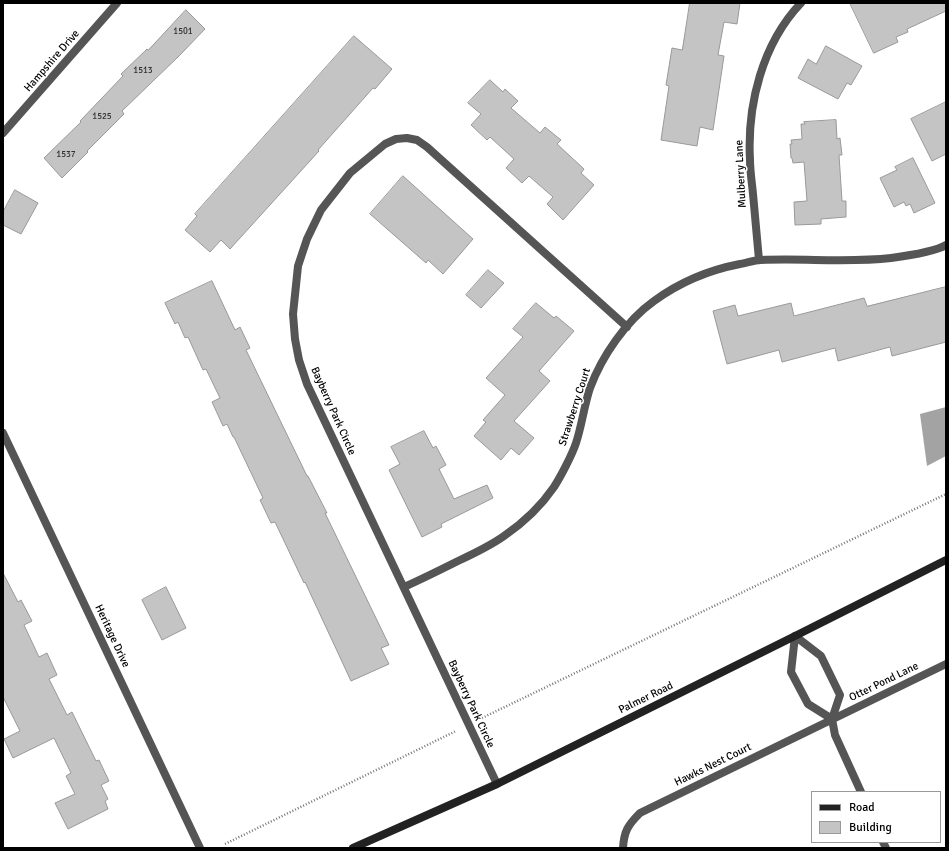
<!DOCTYPE html>
<style>
body{margin:0}
#map{position:relative;width:949px;height:851px;overflow:hidden;background:#fff;font-family:Signika,sans-serif}
canvas{display:block}
.frame{position:absolute;inset:0;border:4px solid #000;pointer-events:none}
.legend{position:absolute;left:811px;top:791px;width:130px;height:52px;box-sizing:border-box;background:#fff;border:1px solid #999;margin:0;padding:5px 7px;list-style:none;font-size:12px;color:#000}
.legend li{display:flex;align-items:center;gap:8px;height:20px}
.legend b{width:20px;border:1px solid #999}
</style>
<div id="map">
<canvas width="949" height="851"></canvas>
<div class="frame"></div>
<ul class="legend">
<li><b style="height:5px;background:#222"></b>Road</li>
<li><b style="height:11px;background:#c4c4c4"></b>Building</li>
</ul>
</div>
<script>
const ctx = document.querySelector('canvas').getContext('2d');
ctx.lineJoin = 'round';
function fillPath(path, color) {
  ctx.fillStyle = color;
  ctx.fill(path, 'evenodd');
}
function trace(path, color, width, dash) {
  ctx.strokeStyle = color;
  ctx.lineWidth = width;
  ctx.lineCap = dash ? 'butt' : 'round';
  ctx.setLineDash(dash || []);
  ctx.stroke(path);
}
function drawText(font, color, halo, rows, align = 'center') {
  ctx.font = font + ' Signika,sans-serif';
  ctx.lineWidth = 3;
  ctx.setLineDash([]);
  ctx.textBaseline = 'middle';
  ctx.strokeStyle = halo;
  ctx.fillStyle = color;
  for (const [text, x, y, turn = 0] of rows) {
    ctx.save();
    ctx.translate(x, y);
    ctx.rotate((+turn || 0) * Math.PI / 180);
    ctx.textAlign = isNaN(turn) ? turn : align;
    if (halo) ctx.strokeText(text, 0, 0);
    ctx.fillText(text, 0, 0);
    ctx.restore();
  }
}
fillPath(new Path2D(`
 M 946,407 L 946,456 L 927,466 L 920,414 Z`), '#a3a3a3');
const building = new Path2D(`
 M 690,3 L 740,3 L 737,24 L 724,22 L 718,55 L 724,56 L 713,130 L 700,127 L 697,146 L 661,140 L 669,86 L 666,85 L 672,48 L 682,50 Z
 M 850,3 L 946,3 L 946,11 L 907,29 L 908,32 L 896,37 L 898,42 L 874,53 Z
 M 186,10 L 205,29 L 180,55 L 122,111 L 124,114 L 87,151 L 88,152 L 62,178 L 44,158 L 81,122 L 80,121 L 123,76 L 121,74 L 147,49 L 148,50 Z
 M 354,36 L 392,69 L 375,89 L 373,88 L 318,150 L 319,151 L 230,249 L 221,240 L 210,252 L 185,230 L 197,216 L 195,214 Z
 M 826,46 L 862,66 L 851,85 L 847,83 L 838,99 L 798,78 L 808,59 L 816,64 Z
 M 490,80 L 503,92 L 505,89 L 518,101 L 511,108 L 540,133 L 545,127 L 561,140 L 557,144 L 584,169 L 581,173 L 594,185 L 563,220 L 547,204 L 553,197 L 529,176 L 522,183 L 506,168 L 514,159 L 490,137 L 487,140 L 471,125 L 481,114 L 468,103 Z
 M 946,102 L 946,154 L 932,161 L 911,119 Z
 M 836,120 L 837,139 L 840,138 L 842,155 L 839,155 L 842,201 L 846,201 L 846,217 L 821,219 L 821,224 L 795,225 L 794,202 L 807,201 L 804,162 L 793,163 L 792,158 L 791,158 L 790,144 L 792,144 L 791,140 L 802,139 L 801,124 L 805,124 L 804,122 Z
 M 913,158 L 935,203 L 914,213 L 910,204 L 906,206 L 904,202 L 894,207 L 880,178 L 897,170 L 895,167 Z
 M 403,176 L 473,239 L 443,274 L 428,260 L 426,263 L 370,214 Z
 M 15,190 L 38,203 L 21,234 L 3,225 L 3,212 Z
 M 488,270 L 504,283 L 481,308 L 466,295 Z
 M 212,281 L 235,330 L 240,327 L 250,348 L 246,350 L 307,476 L 308,476 L 327,513 L 325,513 L 389,645 L 381,648 L 389,664 L 351,681 L 305,582 L 304,583 L 275,522 L 271,523 L 260,500 L 263,498 L 234,437 L 233,437 L 227,424 L 223,426 L 212,402 L 220,398 L 206,369 L 203,370 L 188,337 L 185,338 L 178,322 L 175,324 L 165,303 Z
 M 946,287 L 946,342 L 892,356 L 890,347 L 838,361 L 835,348 L 782,362 L 779,350 L 727,364 L 713,311 L 735,305 L 738,316 L 791,303 L 794,316 L 864,298 L 867,306 Z
 M 536,303 L 554,318 L 556,316 L 574,331 L 539,371 L 550,381 L 514,421 L 534,438 L 519,455 L 511,448 L 501,460 L 474,436 L 486,422 L 483,420 L 505,395 L 486,378 L 523,337 L 513,329 Z
 M 424,431 L 433,448 L 436,446 L 446,465 L 439,469 L 454,499 L 487,485 L 493,498 L 441,524 L 442,527 L 422,537 L 389,470 L 400,464 L 391,447 Z
 M 3,573 L 18,602 L 21,600 L 32,621 L 24,625 L 39,657 L 47,653 L 57,675 L 49,679 L 67,715 L 72,712 L 96,761 L 99,760 L 109,781 L 101,785 L 108,799 L 105,801 L 108,809 L 68,829 L 55,803 L 75,794 L 66,776 L 71,773 L 54,738 L 13,758 L 4,739 L 20,731 L 3,697 Z
 M 166,587 L 186,628 L 162,640 L 142,600 Z`);
fillPath(building, '#c4c4c4');
trace(building, '#999', 1);
trace(new Path2D(`
 M 482,718 L 946,494
 M 225,844 L 456,731`), '#777', 2.5, [1, 2]);
trace(new Path2D(`
 M 3,133 L 117,3
 M 759,260 C 757,238 755,216 753,194 C 752,183 750,171 750,160 C 747,105 762,44 801,3
 M 3,433 L 200,848
 M 404,587 C 422,579 440,570 458,561 C 473,554 490,546 504,536 C 523,523 541,506 554,487 C 561,476 572,455 576,443 C 582,425 584,406 590,388 C 602,356 626,321 654,301 C 680,282 709,270 740,264 C 747,263 754,260 761,260 C 805,258 848,263 891,258 C 906,256 934,252 946,245
 M 795,636 L 821,656 L 840,695 L 832,719 L 835,735 L 861,792
 M 795,636 L 791,672 L 808,704 L 832,719
 M 497,784 L 307,384 L 299,360 L 295,339 L 293,314 L 298,266 L 307,239 L 321,210 L 350,173 L 385,144 L 396,139 L 407,138 L 417,140 L 427,147 L 627,327
 M 883,842 L 886,848
 M 623,848 C 624,831 628,825 640,813 L 946,664`), '#555', 8);
trace(new Path2D(`
 M 353,848 L 497,784 L 795,636 L 946,560`), '#222', 8);
drawText('9px', '#313131', null, [
 ["1501",183,32],
 ["1513",143,71],
 ["1525",102,117],
 ["1537",66,155]
]);
drawText('11px', '#000', '#fff', [
 ["Hampshire Drive",52,61,-49],
 ["Mulberry Lane",741,174,-93],
 ["Strawberry Court",575,407,-72],
 ["Bayberry Park Circle",333,411,66],
 ["Heritage Drive",112,636,65],
 ["Otter Pond Lane",884,682,-26],
 ["Palmer Road",646,698,-26],
 ["Bayberry Park Circle",471,704,65],
 ["Hawks Nest Court",713,765,-26]
]);
</script>
